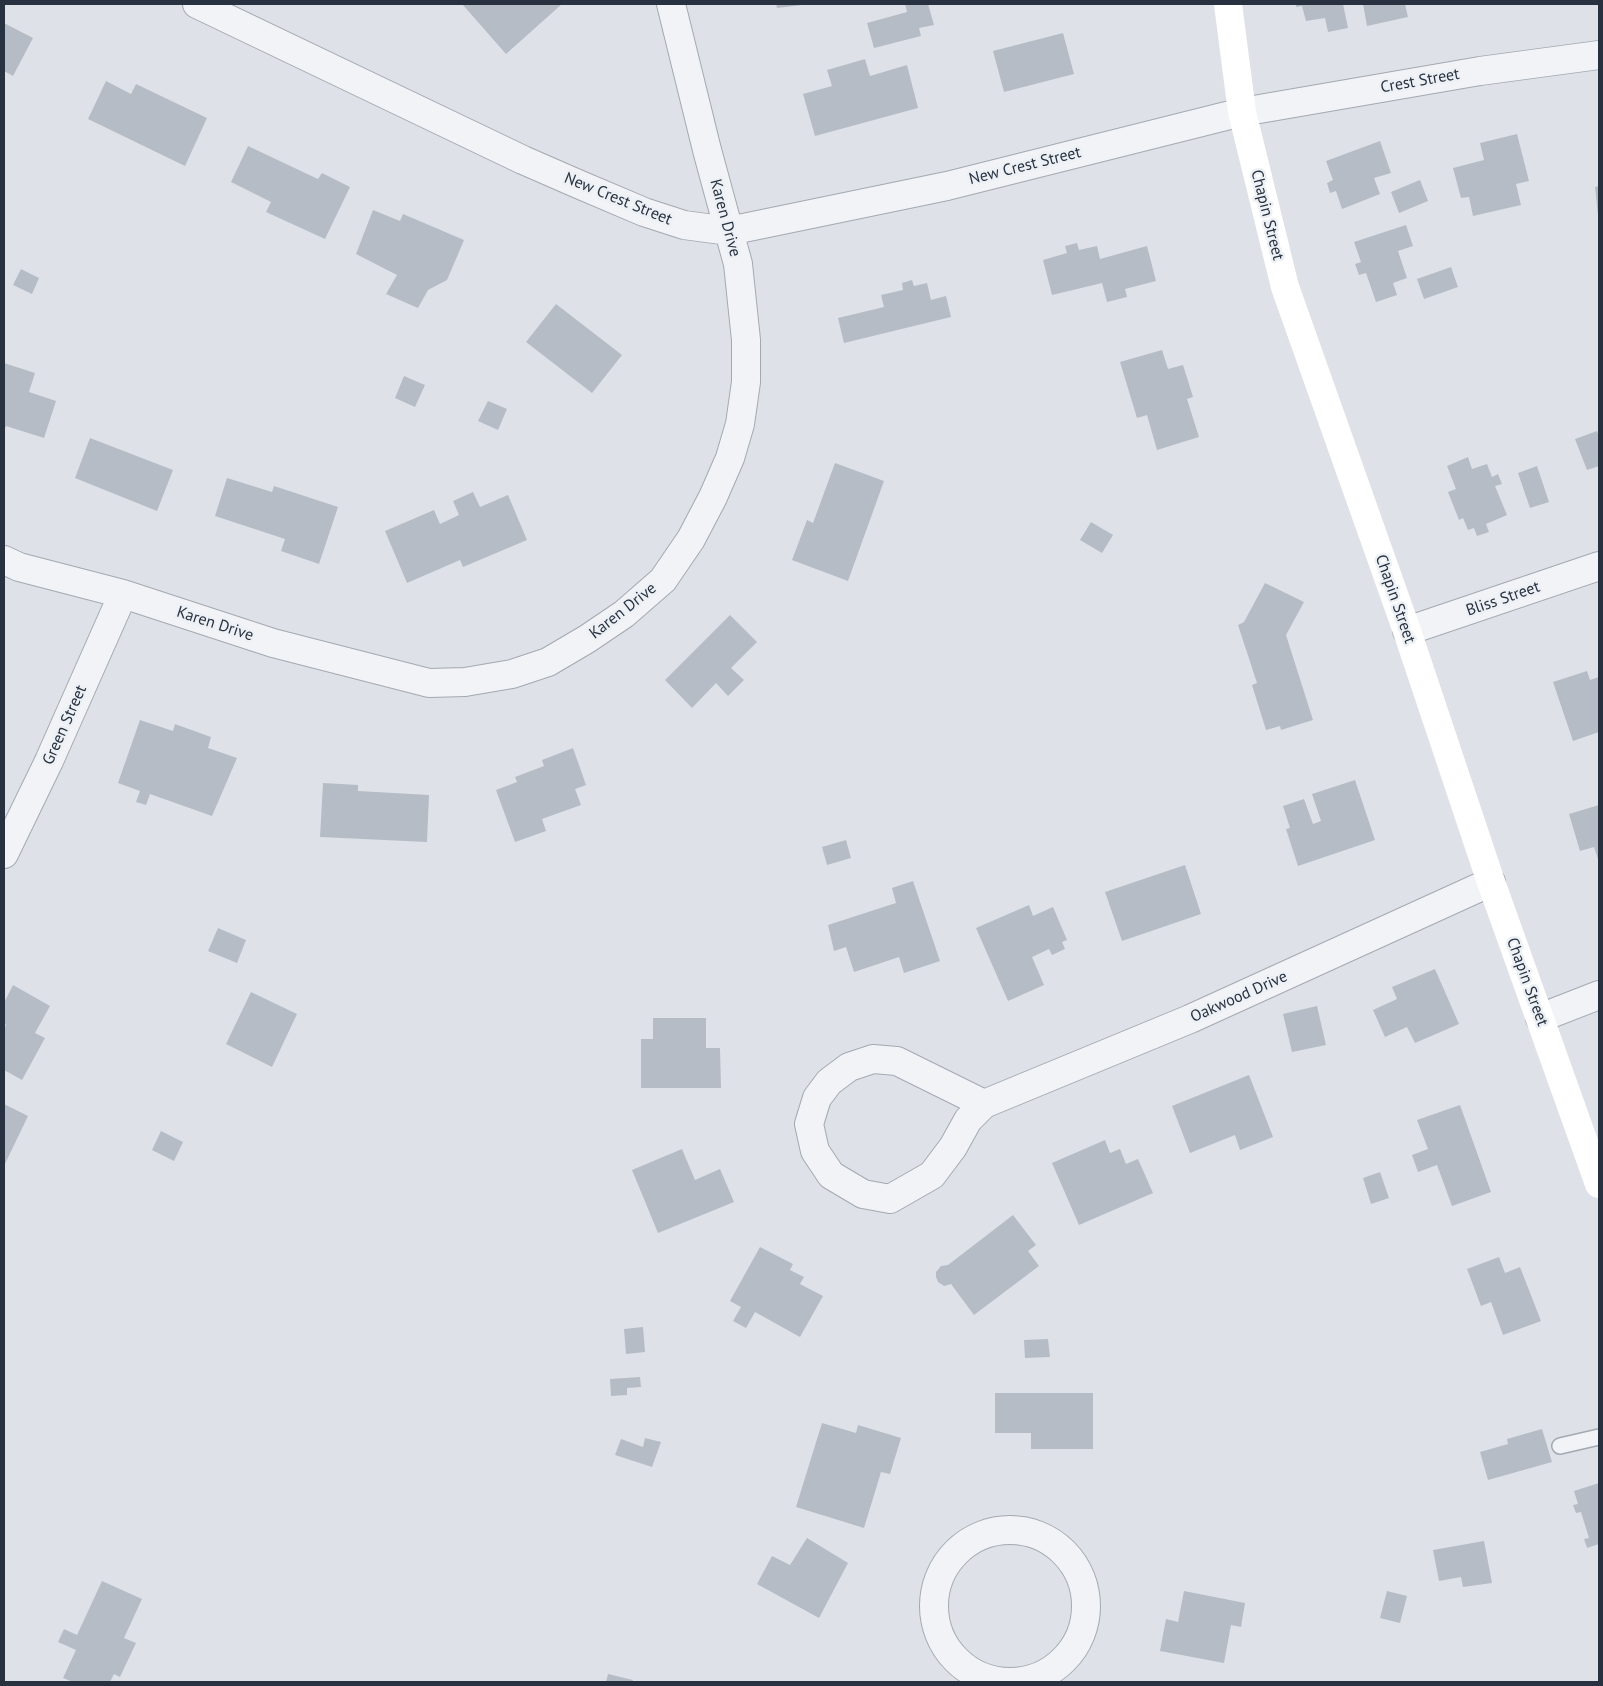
<!DOCTYPE html>
<style>
body{margin:0}
#map{position:relative;width:1603px;height:1686px;overflow:hidden;background:#dee2e8;font-family:"PT Sans",sans-serif}
canvas{display:block}
.frame{position:absolute;inset:0;border:5px solid #27313f;pointer-events:none}
</style>
<div id="map">
<canvas width="1603" height="1686"></canvas>
<div class="frame"></div>
</div>
<script>
const ctx = document.querySelector('canvas').getContext('2d');
ctx.lineJoin = 'round';
function fillPath(path, color) {
  ctx.fillStyle = color;
  ctx.fill(path, 'evenodd');
}
function trace(path, color, width, dash) {
  ctx.strokeStyle = color;
  ctx.lineWidth = width;
  ctx.lineCap = dash ? 'butt' : 'round';
  ctx.setLineDash(dash || []);
  ctx.stroke(path);
}
function drawText(font, color, halo, rows, align = 'center') {
  ctx.font = font + ' "PT Sans",sans-serif';
  ctx.lineWidth = 5;
  ctx.setLineDash([]);
  ctx.textBaseline = 'middle';
  ctx.strokeStyle = halo;
  ctx.fillStyle = color;
  for (const [text, x, y, turn = 0] of rows) {
    ctx.save();
    ctx.translate(x, y);
    ctx.rotate((+turn || 0) * Math.PI / 180);
    ctx.textAlign = isNaN(turn) ? turn : align;
    if (halo) ctx.strokeText(text, 0, 0);
    ctx.fillText(text, 0, 0);
    ctx.restore();
  }
}
fillPath(new Path2D(`
 M 464,4 L 562,4 L 506,54 L 463,5 Z
 M 776,4 L 801,4 L 802,5 L 777,8 Z
 M 905,4 L 928,4 L 934,25 L 919,28 L 921,36 L 874,48 L 867,23 L 907,12 Z
 M 1296,4 L 1343,4 L 1348,28 L 1328,32 L 1325,18 L 1306,21 L 1302,6 L 1296,7 Z
 M 1363,4 L 1405,4 L 1408,17 L 1367,26 Z
 M 4,23 L 33,38 L 13,76 L 4,71 Z
 M 1063,33 L 1074,74 L 1004,92 L 993,51 Z
 M 865,59 L 870,76 L 907,65 L 918,108 L 815,136 L 803,94 L 832,86 L 827,70 Z
 M 106,81 L 131,94 L 136,84 L 207,118 L 185,166 L 88,119 Z
 M 1517,134 L 1529,181 L 1516,184 L 1521,205 L 1473,216 L 1469,197 L 1461,198 L 1453,168 L 1484,160 L 1480,143 Z
 M 1380,141 L 1391,173 L 1374,178 L 1380,194 L 1342,209 L 1336,191 L 1330,193 L 1327,183 L 1333,180 L 1326,161 Z
 M 248,146 L 318,179 L 322,173 L 350,187 L 325,239 L 266,212 L 271,202 L 231,182 Z
 M 1420,180 L 1428,201 L 1399,213 L 1391,192 Z
 M 1599,186 L 1599,215 L 1598,215 L 1595,187 Z
 M 373,210 L 400,221 L 403,214 L 464,240 L 447,280 L 428,290 L 418,308 L 386,294 L 397,275 L 356,254 Z
 M 1406,225 L 1413,246 L 1398,251 L 1407,278 L 1393,283 L 1397,295 L 1376,302 L 1366,273 L 1359,275 L 1355,264 L 1361,262 L 1354,242 Z
 M 1077,243 L 1079,250 L 1097,246 L 1100,259 L 1147,246 L 1156,281 L 1125,289 L 1127,297 L 1107,302 L 1102,283 L 1052,295 L 1043,260 L 1067,253 L 1065,246 Z
 M 1451,267 L 1458,287 L 1424,299 L 1417,279 Z
 M 21,269 L 39,278 L 32,294 L 13,285 Z
 M 912,280 L 914,286 L 927,283 L 931,300 L 946,296 L 951,317 L 844,343 L 838,318 L 884,307 L 881,295 L 903,290 L 902,283 Z
 M 556,304 L 622,355 L 592,393 L 526,342 Z
 M 1162,350 L 1168,369 L 1183,365 L 1193,397 L 1187,399 L 1199,437 L 1157,450 L 1147,415 L 1137,418 L 1120,362 Z
 M 4,363 L 35,373 L 29,392 L 56,401 L 44,438 L 6,426 L 4,431 Z
 M 404,376 L 425,385 L 415,407 L 395,398 Z
 M 488,401 L 507,409 L 498,430 L 478,421 Z
 M 1597,431 L 1599,437 L 1599,466 L 1587,470 L 1575,439 Z
 M 90,438 L 173,470 L 157,511 L 75,478 Z
 M 1468,457 L 1472,469 L 1487,464 L 1492,477 L 1498,474 L 1502,484 L 1495,486 L 1507,515 L 1486,524 L 1489,532 L 1477,536 L 1474,528 L 1468,530 L 1463,518 L 1459,520 L 1448,492 L 1456,489 L 1447,466 Z
 M 835,463 L 884,481 L 848,581 L 792,560 L 807,520 L 813,523 Z
 M 1537,466 L 1549,502 L 1530,508 L 1518,473 Z
 M 227,478 L 272,492 L 274,486 L 338,507 L 319,564 L 281,551 L 285,539 L 215,516 Z
 M 473,492 L 480,507 L 508,495 L 527,540 L 463,567 L 460,560 L 407,583 L 385,531 L 434,510 L 440,524 L 459,515 L 453,501 Z
 M 1091,522 L 1113,535 L 1102,553 L 1080,540 Z
 M 1265,583 L 1304,602 L 1286,635 L 1313,720 L 1281,730 L 1280,726 L 1266,730 L 1252,685 L 1257,683 L 1238,625 L 1244,622 Z
 M 730,615 L 757,642 L 731,668 L 744,680 L 728,696 L 716,683 L 692,708 L 665,680 Z
 M 1587,671 L 1590,680 L 1599,677 L 1599,732 L 1573,741 L 1553,682 Z
 M 140,720 L 173,731 L 175,724 L 211,737 L 208,748 L 237,758 L 212,816 L 150,794 L 146,805 L 136,802 L 140,791 L 118,783 Z
 M 573,748 L 586,785 L 575,789 L 581,805 L 542,819 L 546,831 L 515,842 L 496,790 L 517,782 L 515,777 L 544,766 L 542,760 Z
 M 1355,780 L 1375,840 L 1298,866 L 1286,829 L 1290,828 L 1283,806 L 1304,799 L 1313,824 L 1321,821 L 1312,794 Z
 M 323,783 L 358,785 L 358,791 L 429,795 L 427,842 L 320,837 Z
 M 1599,805 L 1599,862 L 1594,847 L 1580,851 L 1569,814 Z
 M 846,840 L 851,858 L 827,865 L 822,847 Z
 M 1185,865 L 1201,914 L 1122,941 L 1105,892 Z
 M 913,881 L 940,961 L 904,973 L 899,957 L 854,972 L 846,947 L 834,951 L 828,925 L 896,903 L 892,888 Z
 M 1029,905 L 1033,916 L 1053,907 L 1067,940 L 1062,942 L 1065,949 L 1052,955 L 1049,949 L 1032,957 L 1044,985 L 1008,1001 L 976,928 Z
 M 218,928 L 246,940 L 237,963 L 208,951 Z
 M 1435,969 L 1459,1024 L 1415,1043 L 1407,1027 L 1385,1037 L 1373,1010 L 1397,999 L 1392,987 Z
 M 13,985 L 50,1006 L 35,1033 L 45,1038 L 22,1080 L 4,1070 L 4,1029 L 6,1025 L 4,1023 L 4,1003 Z
 M 251,992 L 297,1014 L 272,1067 L 226,1044 Z
 M 1317,1006 L 1326,1045 L 1292,1052 L 1283,1014 Z
 M 653,1018 L 706,1018 L 706,1048 L 720,1048 L 721,1088 L 641,1088 L 641,1039 L 653,1039 Z
 M 1249,1075 L 1273,1137 L 1240,1150 L 1235,1135 L 1190,1153 L 1172,1106 Z
 M 4,1104 L 28,1116 L 4,1166 Z
 M 1460,1105 L 1491,1192 L 1452,1206 L 1437,1165 L 1418,1172 L 1412,1155 L 1428,1149 L 1417,1120 Z
 M 161,1131 L 183,1142 L 174,1161 L 152,1150 Z
 M 1105,1140 L 1110,1153 L 1120,1149 L 1126,1164 L 1138,1159 L 1153,1193 L 1079,1225 L 1052,1163 Z
 M 682,1149 L 695,1180 L 720,1169 L 734,1202 L 658,1233 L 632,1170 Z
 M 1380,1172 L 1389,1198 L 1371,1204 L 1363,1178 Z
 M 1013,1215 L 1036,1245 L 1028,1251 L 1039,1266 L 974,1315 L 951,1284 L 944,1286 L 938,1282 L 936,1277 L 936,1272 L 941,1266 L 948,1265 Z
 M 760,1247 L 793,1264 L 790,1270 L 804,1277 L 800,1284 L 823,1296 L 800,1337 L 755,1312 L 746,1328 L 733,1321 L 741,1307 L 730,1301 Z
 M 1499,1257 L 1505,1273 L 1520,1267 L 1541,1321 L 1503,1335 L 1491,1302 L 1481,1306 L 1467,1269 Z
 M 643,1327 L 645,1352 L 626,1354 L 624,1329 Z
 M 1048,1339 L 1050,1357 L 1025,1358 L 1024,1340 Z
 M 640,1377 L 641,1387 L 627,1388 L 627,1395 L 611,1396 L 610,1379 Z
 M 995,1393 L 1093,1393 L 1093,1449 L 1031,1449 L 1031,1433 L 995,1433 Z
 M 822,1423 L 856,1433 L 858,1425 L 901,1438 L 890,1474 L 881,1472 L 864,1528 L 796,1507 Z
 M 1542,1429 L 1552,1462 L 1488,1480 L 1480,1452 L 1508,1444 L 1507,1439 Z
 M 645,1438 L 661,1442 L 652,1467 L 615,1455 L 621,1439 L 643,1447 Z
 M 1599,1483 L 1599,1544 L 1587,1548 L 1584,1539 L 1589,1538 L 1581,1512 L 1576,1513 L 1573,1505 L 1578,1504 L 1574,1491 Z
 M 807,1538 L 848,1563 L 819,1618 L 757,1584 L 772,1556 L 790,1565 Z
 M 1484,1541 L 1492,1583 L 1463,1587 L 1461,1577 L 1439,1581 L 1433,1550 Z
 M 102,1581 L 142,1599 L 124,1638 L 136,1643 L 120,1677 L 114,1674 L 110,1682 L 73,1682 L 63,1678 L 76,1650 L 58,1642 L 64,1629 L 77,1635 Z
 M 1184,1591 L 1245,1603 L 1241,1627 L 1231,1625 L 1224,1663 L 1160,1651 L 1166,1619 L 1178,1622 Z
 M 1387,1591 L 1407,1596 L 1400,1623 L 1380,1618 Z
 M 608,1674 L 633,1680 L 632,1682 L 606,1682 Z`), '#b5bcc5');
const service = new Path2D(`
 M 1560,1446 L 1599,1437`);
const minor = new Path2D(`
 M 197,4 L 523,160 L 578,184 L 644,212 L 684,225 L 729,231 L 947,186 L 1242,112 L 1480,71 L 1599,55
 M 4,560 L 19,567 L 123,594 L 273,643 L 429,683 L 465,682 L 512,674 L 548,662 L 587,639 L 624,614 L 663,580 L 691,539 L 713,497 L 730,458 L 740,424 L 746,382 L 746,340 L 738,264 L 707,150 L 671,4
 M 1407,631 L 1599,566
 M 4,854 L 49,761 L 123,594
 M 1540,1018 L 1599,995
 M 984,1104 L 897,1061 L 873,1059 L 849,1067 L 829,1082 L 817,1098 L 809,1124 L 815,1151 L 831,1175 L 863,1194 L 890,1199 L 932,1175 L 953,1147 L 968,1120 L 984,1104 L 1190,1019 L 1491,882
 M934 1606a76 76 0 1 1 152 0a76 76 0 1 1-152 0Z`);
trace(service, '#a3a9b2', 18);
trace(minor, '#a3a9b2', 30);
trace(service, '#f1f3f6', 15);
trace(minor, '#f1f3f6', 28);
trace(new Path2D(`
 M 1228,4 L 1242,112 L 1285,287 L 1407,631 L 1491,882 L 1599,1184`), '#fff', 28);
drawText('16px', '#27313f', '#edf1f5', [
 ["Crest Street",1420,81,-10],
 ["New Crest Street",1025,166,-14],
 ["New Crest Street",618,199,22],
 ["Chapin Street",1267,215,76],
 ["Karen Drive",725,218,75],
 ["Chapin Street",1395,599,71],
 ["Bliss Street",1503,599,-19],
 ["Karen Drive",623,611,-38],
 ["Karen Drive",215,624,18],
 ["Green Street",65,725,-66],
 ["Chapin Street",1527,982,70],
 ["Oakwood Drive",1239,997,-24]
]);
</script>
